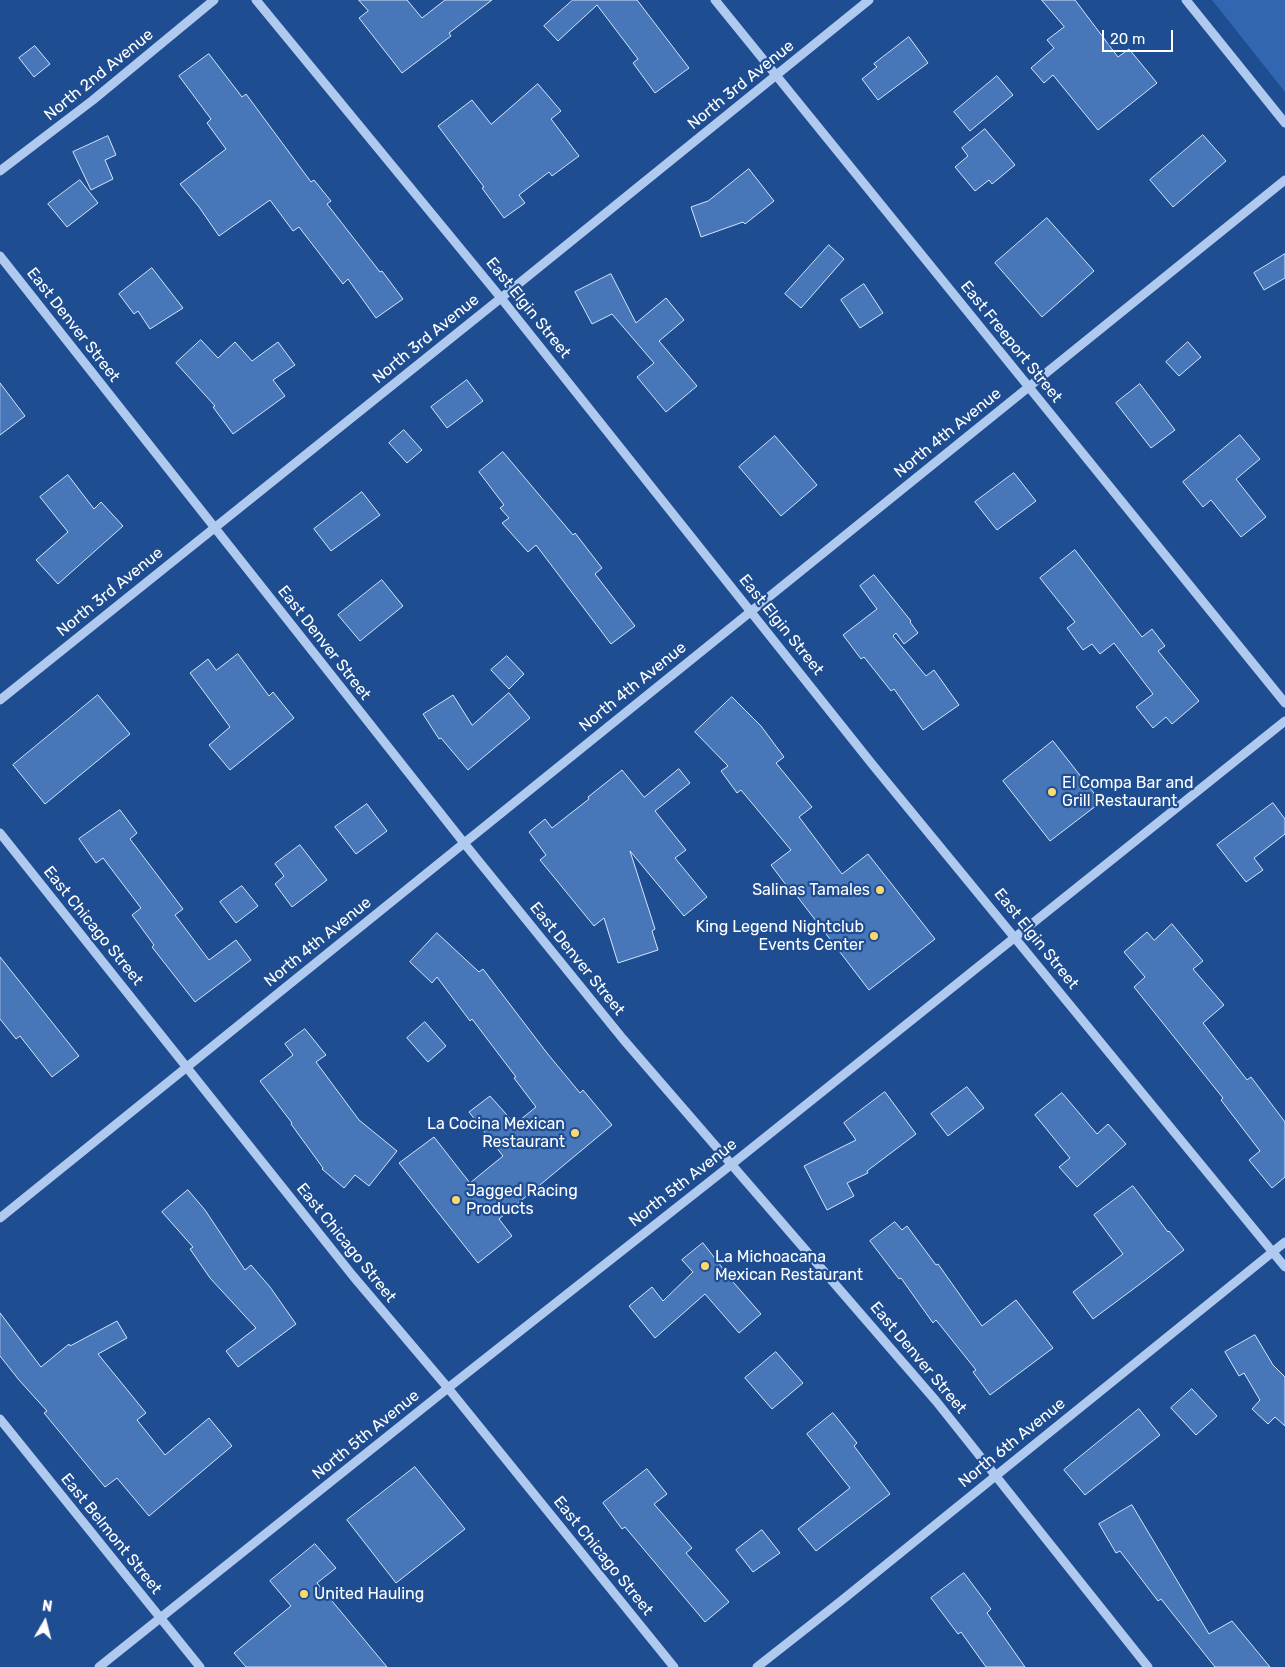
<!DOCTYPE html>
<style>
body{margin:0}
#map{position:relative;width:1285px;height:1667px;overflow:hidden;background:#1e4d92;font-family:Rubik,sans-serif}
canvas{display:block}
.north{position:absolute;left:20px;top:1597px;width:50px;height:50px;-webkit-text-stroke:4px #1e4d92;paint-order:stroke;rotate:8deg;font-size:14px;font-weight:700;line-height:20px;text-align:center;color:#fff}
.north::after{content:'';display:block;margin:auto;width:18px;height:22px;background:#fff;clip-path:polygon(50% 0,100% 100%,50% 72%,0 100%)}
.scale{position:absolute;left:1102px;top:30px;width:71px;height:22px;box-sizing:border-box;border:2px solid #fff;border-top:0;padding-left:6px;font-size:15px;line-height:18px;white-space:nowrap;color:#fff;-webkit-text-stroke:4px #1e4d92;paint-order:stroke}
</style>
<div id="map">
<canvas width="1285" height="1667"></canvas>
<div class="north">N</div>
<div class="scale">20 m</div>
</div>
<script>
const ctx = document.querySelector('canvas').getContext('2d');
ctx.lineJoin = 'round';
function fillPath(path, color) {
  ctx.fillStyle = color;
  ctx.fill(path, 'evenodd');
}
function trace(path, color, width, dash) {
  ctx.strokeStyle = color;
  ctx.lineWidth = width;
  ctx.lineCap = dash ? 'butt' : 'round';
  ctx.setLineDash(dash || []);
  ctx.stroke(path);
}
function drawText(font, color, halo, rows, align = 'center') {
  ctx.font = font + ' Rubik,sans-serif';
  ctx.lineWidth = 4.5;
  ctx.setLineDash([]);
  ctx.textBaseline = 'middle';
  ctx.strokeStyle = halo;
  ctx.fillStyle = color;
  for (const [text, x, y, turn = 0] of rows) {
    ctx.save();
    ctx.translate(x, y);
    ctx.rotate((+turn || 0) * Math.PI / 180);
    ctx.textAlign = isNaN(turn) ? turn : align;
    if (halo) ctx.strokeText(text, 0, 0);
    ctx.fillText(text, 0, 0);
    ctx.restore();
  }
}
fillPath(new Path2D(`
 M 1212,0 L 1285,0 L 1285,92 Z`), '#3266b0');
const building = new Path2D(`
 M 359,0 L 407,0 L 422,18 L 445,0 L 492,0 L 449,33 L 451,36 L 402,73 L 359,18 L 368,11 Z
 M 573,0 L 637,0 L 689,68 L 655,93 L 633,63 L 638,59 L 597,5 L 558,41 L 544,26 Z
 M 1042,0 L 1075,0 L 1118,57 L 1129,49 L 1157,83 L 1098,130 L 1053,75 L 1044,83 L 1031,68 L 1054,48 L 1047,40 L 1064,27 Z
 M 909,37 L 928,63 L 878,100 L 862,79 L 877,67 L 874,64 Z
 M 35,46 L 50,64 L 34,77 L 19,58 Z
 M 209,54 L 242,97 L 246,94 L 311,182 L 314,180 L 331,201 L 327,204 L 380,272 L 382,271 L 403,299 L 376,318 L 348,279 L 343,284 L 299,227 L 293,231 L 270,200 L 219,236 L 199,207 L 180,184 L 226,149 L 207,123 L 211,119 L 179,76 Z
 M 997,76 L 1013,95 L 970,131 L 954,112 Z
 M 538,84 L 561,111 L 551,119 L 579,156 L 552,176 L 549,172 L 519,195 L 525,203 L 504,218 L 482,188 L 484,187 L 438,126 L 472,100 L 491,124 Z
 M 985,129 L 1015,165 L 992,184 L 989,180 L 975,191 L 955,167 L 968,156 L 962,148 Z
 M 1203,135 L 1226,161 L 1173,207 L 1150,180 Z
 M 108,136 L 116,155 L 105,160 L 113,179 L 91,190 L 73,152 Z
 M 749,169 L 774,201 L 745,224 L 743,222 L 701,237 L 691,207 L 708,201 Z
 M 80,180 L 98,203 L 67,227 L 48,204 Z
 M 1047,218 L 1094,271 L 1042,317 L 995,263 Z
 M 829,245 L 844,259 L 801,308 L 785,294 Z
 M 1285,254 L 1285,278 L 1264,290 L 1254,273 Z
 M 152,268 L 183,308 L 150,329 L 138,311 L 134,314 L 119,294 Z
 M 611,274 L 636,323 L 666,298 L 684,320 L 659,341 L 697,386 L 666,412 L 637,377 L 654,363 L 612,314 L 592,324 L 575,292 Z
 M 864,284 L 883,313 L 860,328 L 841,300 Z
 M 201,340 L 218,358 L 235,342 L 252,361 L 278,342 L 295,365 L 273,380 L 285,396 L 233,434 L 213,407 L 215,406 L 176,363 Z
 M 1188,342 L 1201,357 L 1179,376 L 1166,362 Z
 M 467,380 L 483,401 L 447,428 L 431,407 Z
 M 0,383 L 25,416 L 0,435 Z
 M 1140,384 L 1175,430 L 1151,448 L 1116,403 Z
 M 404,430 L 422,450 L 407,463 L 389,443 Z
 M 1240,435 L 1260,459 L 1236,479 L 1266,517 L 1241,537 L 1211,500 L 1203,507 L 1183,482 Z
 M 775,436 L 817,485 L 781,516 L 739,467 Z
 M 503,452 L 573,535 L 575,533 L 602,568 L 595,574 L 635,626 L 611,644 L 536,545 L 528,552 L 502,523 L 509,518 L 500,508 L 504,505 L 479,472 Z
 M 1014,473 L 1036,501 L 997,530 L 975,502 Z
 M 68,475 L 94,509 L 101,502 L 123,526 L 58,584 L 36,560 L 68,532 L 40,497 Z
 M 362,492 L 380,515 L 331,551 L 314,529 Z
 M 1075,550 L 1142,637 L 1152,629 L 1165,646 L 1158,651 L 1199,701 L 1172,724 L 1166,717 L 1153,728 L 1136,707 L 1153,694 L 1114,643 L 1100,654 L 1092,644 L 1083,650 L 1067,628 L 1075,622 L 1040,578 Z
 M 874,575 L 911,621 L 910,622 L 918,633 L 904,644 L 896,633 L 893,636 L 926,676 L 934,670 L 959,705 L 923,730 L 894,689 L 891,691 L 864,657 L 861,659 L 843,635 L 877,609 L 860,586 Z
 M 382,580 L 403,606 L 360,641 L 338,615 Z
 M 238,654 L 269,696 L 273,692 L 294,718 L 230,770 L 209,745 L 230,727 L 190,673 L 208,659 L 216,670 Z
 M 507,656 L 524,674 L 509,689 L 491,670 Z
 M 509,693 L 530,718 L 468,770 L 441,738 L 439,739 L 423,714 L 453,695 L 472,725 Z
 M 98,695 L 130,734 L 45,804 L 13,765 Z
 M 732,697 L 761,726 L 784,757 L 776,763 L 812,807 L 799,817 L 842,874 L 868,854 L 935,939 L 869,990 L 790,887 L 789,889 L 771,865 L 791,850 L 741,790 L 737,793 L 721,771 L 728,766 L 695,732 Z
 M 1053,741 L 1101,802 L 1050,841 L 1003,781 Z
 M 679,769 L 690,783 L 655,811 L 686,850 L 675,858 L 707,897 L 684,916 L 630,851 L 655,929 L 652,931 L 658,950 L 618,963 L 604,918 L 594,926 L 540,860 L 546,855 L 529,832 L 545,819 L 552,828 L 589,799 L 588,797 L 622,770 L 644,797 Z
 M 1273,803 L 1285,819 L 1285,834 L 1254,858 L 1263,870 L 1246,882 L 1217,845 Z
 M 367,804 L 387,831 L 356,854 L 335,827 Z
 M 120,810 L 137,833 L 130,839 L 183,909 L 175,915 L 209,960 L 236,940 L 251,960 L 195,1002 L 152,947 L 154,945 L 132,915 L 141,908 L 103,858 L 96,863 L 79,839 Z
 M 300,845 L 327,880 L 292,907 L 275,884 L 284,876 L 275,864 Z
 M 242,886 L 258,906 L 236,923 L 220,902 Z
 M 1172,924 L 1203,961 L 1193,969 L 1224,1005 L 1203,1023 L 1247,1080 L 1251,1077 L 1285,1122 L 1285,1177 L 1272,1188 L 1249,1160 L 1260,1151 L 1221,1100 L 1223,1098 L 1134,987 L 1145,977 L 1124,952 L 1147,932 L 1154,940 Z
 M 437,933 L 479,972 L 483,969 L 547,1053 L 580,1093 L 583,1090 L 612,1125 L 499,1219 L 512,1236 L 478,1263 L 399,1163 L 434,1137 L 470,1183 L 503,1156 L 469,1112 L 490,1096 L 515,1124 L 536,1107 L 514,1078 L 516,1077 L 472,1019 L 470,1021 L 437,977 L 432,983 L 410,962 Z
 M 0,957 L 79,1056 L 52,1077 L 20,1036 L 16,1039 L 0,1019 Z
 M 425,1022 L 446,1046 L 428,1062 L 407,1038 Z
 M 305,1029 L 326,1055 L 316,1062 L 359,1120 L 397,1151 L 369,1186 L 355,1175 L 344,1188 L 322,1169 L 323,1168 L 291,1124 L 292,1123 L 260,1081 L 293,1055 L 285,1044 Z
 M 967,1087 L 984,1108 L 948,1136 L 931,1114 Z
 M 885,1092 L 916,1134 L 867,1171 L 868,1173 L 847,1183 L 854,1196 L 827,1210 L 804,1166 L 856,1140 L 844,1123 Z
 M 1062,1093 L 1097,1134 L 1108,1124 L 1126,1144 L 1077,1187 L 1059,1167 L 1070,1158 L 1035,1115 Z
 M 1133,1186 L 1168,1232 L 1169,1231 L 1184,1250 L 1144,1281 L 1093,1319 L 1073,1292 L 1123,1254 L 1094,1215 Z
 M 188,1190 L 205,1210 L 245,1270 L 251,1265 L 270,1287 L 296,1324 L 238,1367 L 226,1351 L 256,1328 L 210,1278 L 190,1249 L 193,1247 L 162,1212 Z
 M 895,1222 L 902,1230 L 907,1226 L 936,1265 L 938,1264 L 982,1326 L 1016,1300 L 1053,1348 L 990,1395 L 973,1372 L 976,1370 L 936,1320 L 933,1323 L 901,1278 L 899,1279 L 870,1241 Z
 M 703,1243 L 728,1275 L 727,1275 L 761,1314 L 739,1333 L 705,1294 L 655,1338 L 629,1306 L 652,1287 L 663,1301 L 693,1272 L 682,1260 Z
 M 0,1313 L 41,1367 L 69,1344 L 70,1346 L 117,1321 L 127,1338 L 98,1354 L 146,1413 L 137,1420 L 165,1455 L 209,1418 L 232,1446 L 149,1516 L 117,1478 L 105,1487 L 44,1413 L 47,1411 L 19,1380 L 0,1356 Z
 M 1255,1335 L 1273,1365 L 1285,1377 L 1285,1426 L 1275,1417 L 1268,1424 L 1252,1409 L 1260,1400 L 1244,1373 L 1239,1376 L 1225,1352 Z
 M 776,1352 L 803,1383 L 772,1409 L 745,1378 Z
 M 1192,1389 L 1217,1416 L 1196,1435 L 1171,1408 Z
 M 1139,1409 L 1160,1435 L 1085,1495 L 1064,1470 Z
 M 833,1413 L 857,1443 L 854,1446 L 890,1494 L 816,1551 L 798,1529 L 850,1488 L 807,1434 Z
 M 415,1467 L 465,1529 L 396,1583 L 347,1520 Z
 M 647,1469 L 667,1494 L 654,1504 L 692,1548 L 686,1553 L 729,1602 L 705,1622 L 625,1527 L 622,1529 L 603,1503 Z
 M 1132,1505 L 1209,1634 L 1232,1621 L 1270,1667 L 1215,1667 L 1161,1599 L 1158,1601 L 1120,1551 L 1116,1553 L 1099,1524 Z
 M 762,1530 L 780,1553 L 753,1572 L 736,1550 Z
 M 315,1544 L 336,1568 L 317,1583 L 387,1667 L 246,1667 L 234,1653 L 291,1606 L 270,1581 Z
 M 964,1573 L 991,1609 L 987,1613 L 1025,1667 L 986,1667 L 961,1632 L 958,1634 L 931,1598 Z`);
fillPath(building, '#4776b9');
trace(building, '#d6e5fa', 1);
trace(new Path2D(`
 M 256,0 L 501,298 L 872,764 L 1285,1267
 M 715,0 L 1285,703
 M 1186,0 L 1285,123
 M 0,171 L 93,100 L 214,0
 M 0,256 L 464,843 L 623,1039 L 936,1401 L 1148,1667
 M 0,700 L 501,298 L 869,0
 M 0,833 L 353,1276 L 448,1388 L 674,1667
 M 0,1218 L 1285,180
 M 0,1419 L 200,1667
 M 99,1667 L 448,1388 L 732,1164 L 1285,721
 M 757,1667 L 841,1601 L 1285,1242`), '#b0c9ee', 9);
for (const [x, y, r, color] of [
 [1052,792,5,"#fcd96f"],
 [880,890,5,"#fcd96f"],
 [874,936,5,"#fcd96f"],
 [575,1133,5,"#fcd96f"],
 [456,1200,5,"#fcd96f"],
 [705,1266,5,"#fcd96f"],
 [304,1594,5,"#fcd96f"]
]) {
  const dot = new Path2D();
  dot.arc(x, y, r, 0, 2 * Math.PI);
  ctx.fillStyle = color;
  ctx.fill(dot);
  trace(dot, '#1e4d92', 2);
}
drawText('16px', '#fff', '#1e4d92', [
 ["North 2nd Avenue",99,75,-39],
 ["North 3rd Avenue",741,85,-39],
 ["East Elgin Street",528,308,51],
 ["East Denver Street",73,325,52],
 ["North 3rd Avenue",426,339,-39],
 ["East Freeport Street",1011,342,51],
 ["North 4th Avenue",948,433,-39],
 ["North 3rd Avenue",110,592,-39],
 ["East Elgin Street",781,625,51],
 ["East Denver Street",324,643,52],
 ["North 4th Avenue",633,687,-39],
 ["East Chicago Street",93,926,51],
 ["East Elgin Street",1036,939,51],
 ["North 4th Avenue",318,942,-39],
 ["East Denver Street",577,959,51],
 ["North 5th Avenue",683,1183,-38],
 ["East Chicago Street",346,1243,51],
 ["East Denver Street",918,1358,50],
 ["North 5th Avenue",366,1435,-39],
 ["North 6th Avenue",1012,1443,-39],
 ["East Belmont Street",111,1534,51],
 ["East Chicago Street",603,1556,51]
]);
drawText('16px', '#fff', '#1e4d92', [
 ["El Compa Bar and",1062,783],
 ["Grill Restaurant",1062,801],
 ["Salinas Tamales",870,890,"right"],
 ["King Legend Nightclub",864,927,"right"],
 ["Events Center",864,945,"right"],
 ["La Cocina Mexican",565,1124,"right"],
 ["Restaurant",565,1142,"right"],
 ["Jagged Racing",466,1191],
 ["Products",466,1209],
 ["La Michoacana",715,1257],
 ["Mexican Restaurant",715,1275],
 ["United Hauling",314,1594]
], 'left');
</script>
